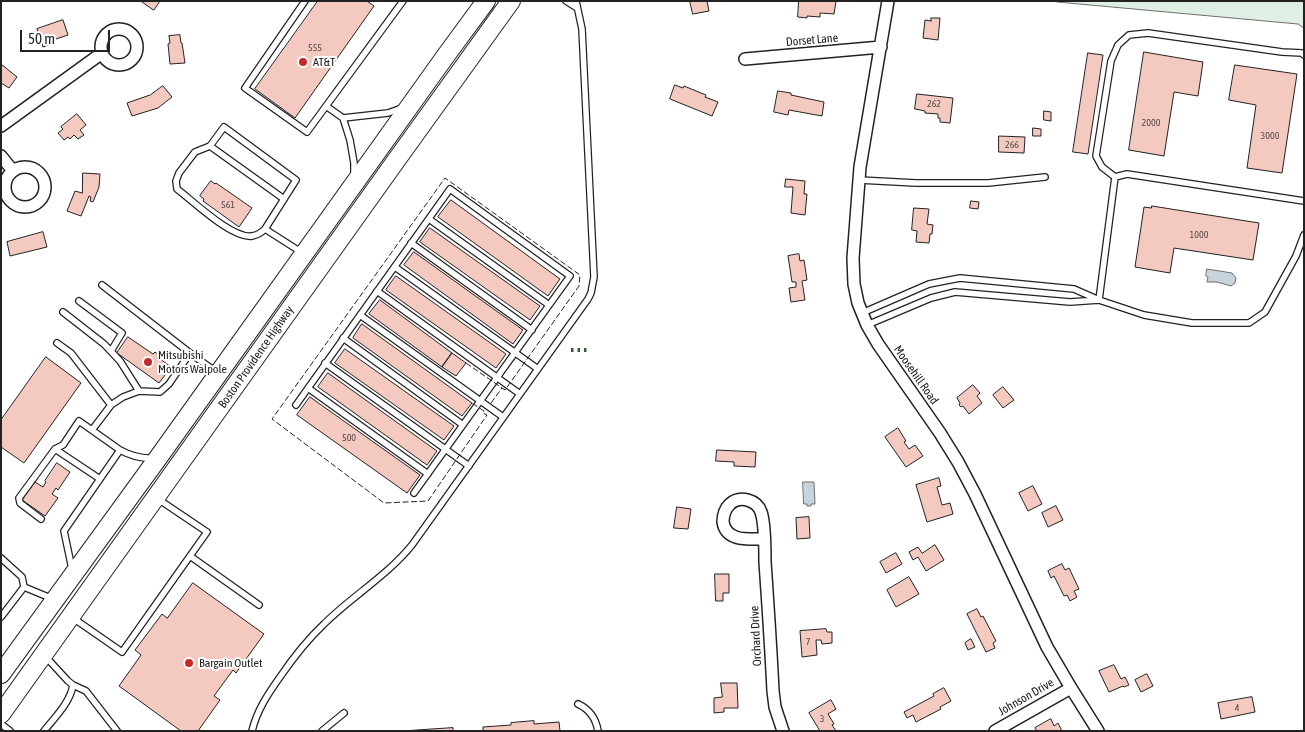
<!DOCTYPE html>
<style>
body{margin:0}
#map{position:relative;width:1305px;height:732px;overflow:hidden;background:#fff;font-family:"Asap Condensed",sans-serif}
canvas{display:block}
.frame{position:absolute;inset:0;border:2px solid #222;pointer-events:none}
.scale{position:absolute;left:20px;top:30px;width:90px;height:22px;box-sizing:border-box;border:2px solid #222;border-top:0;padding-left:6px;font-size:15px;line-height:18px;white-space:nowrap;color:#222;-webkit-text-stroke:4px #fff;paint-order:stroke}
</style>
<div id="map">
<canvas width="1305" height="732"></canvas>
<div class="frame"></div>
<div class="scale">50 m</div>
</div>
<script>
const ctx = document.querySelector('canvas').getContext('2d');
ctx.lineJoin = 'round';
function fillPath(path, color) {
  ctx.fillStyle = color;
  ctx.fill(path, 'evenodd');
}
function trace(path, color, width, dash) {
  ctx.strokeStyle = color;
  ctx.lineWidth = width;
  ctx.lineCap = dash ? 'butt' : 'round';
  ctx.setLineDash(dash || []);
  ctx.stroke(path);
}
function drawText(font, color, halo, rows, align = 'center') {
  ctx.font = font + ' "Asap Condensed",sans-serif';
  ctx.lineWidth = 4;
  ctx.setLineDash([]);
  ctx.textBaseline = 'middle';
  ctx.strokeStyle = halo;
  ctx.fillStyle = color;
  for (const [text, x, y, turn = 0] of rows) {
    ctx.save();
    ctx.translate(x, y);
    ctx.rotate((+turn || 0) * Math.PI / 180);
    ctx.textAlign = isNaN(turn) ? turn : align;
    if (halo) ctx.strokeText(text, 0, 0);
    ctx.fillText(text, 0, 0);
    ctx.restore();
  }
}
const green = new Path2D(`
 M 1057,1 L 1304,1 L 1304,28 L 1298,24 L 1057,2 Z`);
fillPath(green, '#e0efe3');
trace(green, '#6f6f6f', 1);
const water = new Path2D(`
 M 1207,269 L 1232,273 L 1236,278 L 1235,283 L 1231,286 L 1217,282 L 1207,282 L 1208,277 L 1206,276 Z
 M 803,482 L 814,482 L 815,504 L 811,504 L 811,506 L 807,506 L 807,504 L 804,504 Z`);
fillPath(water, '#c7d3dd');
trace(water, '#6f6f6f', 1);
const building = new Path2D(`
 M 141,1 L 160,1 L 154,10 Z
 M 318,1 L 367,1 L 374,6 L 295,118 L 255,89 Z
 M 690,1 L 707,1 L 709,11 L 693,14 Z
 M 799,1 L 836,1 L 834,14 L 820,13 L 820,17 L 807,16 L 807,18 L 798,17 Z
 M 931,18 L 940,18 L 938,40 L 923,38 L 925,20 L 931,21 Z
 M 63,20 L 68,35 L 53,40 L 54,43 L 43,47 L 37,29 Z
 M 180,35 L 181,43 L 182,43 L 185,63 L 170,64 L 168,44 L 170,43 L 169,36 Z
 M 1144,52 L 1203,62 L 1198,96 L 1174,92 L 1164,156 L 1129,150 Z
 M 1088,53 L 1103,55 L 1088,154 L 1073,152 Z
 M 1,64 L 17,77 L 9,88 L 1,83 Z
 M 1235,65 L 1297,74 L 1282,173 L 1247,168 L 1256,105 L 1229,100 Z
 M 675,85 L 683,88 L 684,86 L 706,95 L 705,97 L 718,102 L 712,116 L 670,99 Z
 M 163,86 L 172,97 L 158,108 L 132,116 L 127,103 L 150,95 Z
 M 778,91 L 791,93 L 791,95 L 824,102 L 822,116 L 789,110 L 788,115 L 774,112 Z
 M 917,94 L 953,98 L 950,123 L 940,122 L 940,118 L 938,118 L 938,114 L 925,113 L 925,111 L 915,109 Z
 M 1044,111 L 1051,112 L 1051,121 L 1044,120 Z
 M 77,114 L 86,125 L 80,130 L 84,135 L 78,139 L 74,135 L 70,139 L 68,137 L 64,140 L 58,133 L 63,129 L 61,127 Z
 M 1033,128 L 1041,129 L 1041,136 L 1033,136 Z
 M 999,136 L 1025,137 L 1024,153 L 999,152 Z
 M 83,173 L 100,174 L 99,187 L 93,202 L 90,201 L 91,197 L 89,196 L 81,216 L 67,211 L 75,191 L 82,193 Z
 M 786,179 L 805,181 L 804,194 L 807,194 L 805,215 L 791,213 L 793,187 L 785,187 Z
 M 211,181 L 215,184 L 216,183 L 252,208 L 239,227 L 203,201 L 204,199 L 200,196 Z
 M 451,200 L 560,279 L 548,296 L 438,217 Z
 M 971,201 L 979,202 L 978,209 L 970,208 Z
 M 1152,206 L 1259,223 L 1253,260 L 1174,248 L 1170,273 L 1135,267 L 1144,207 L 1151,208 Z
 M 914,208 L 929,209 L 927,224 L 933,225 L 932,234 L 930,234 L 929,243 L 916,242 L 917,231 L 912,230 Z
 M 430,228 L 540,306 L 530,320 L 420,242 Z
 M 43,232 L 47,247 L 10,256 L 7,242 Z
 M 414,252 L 523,330 L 513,344 L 404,265 Z
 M 799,254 L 800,261 L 804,260 L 807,280 L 802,281 L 805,300 L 791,302 L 789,288 L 796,287 L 796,282 L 792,282 L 788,256 Z
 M 396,276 L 506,354 L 496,368 L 386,290 Z
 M 380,300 L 452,353 L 442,367 L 369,314 Z
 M 362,324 L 472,403 L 462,416 L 353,338 Z
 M 128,337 L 153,354 L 155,352 L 160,356 L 159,358 L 171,367 L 159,383 L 117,353 Z
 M 345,349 L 454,426 L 444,440 L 335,363 Z
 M 452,353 L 466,363 L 456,376 L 442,367 Z
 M 46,357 L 81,383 L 24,463 L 1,447 L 1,420 Z
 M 328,373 L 437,451 L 427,465 L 318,387 Z
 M 973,385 L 980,393 L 977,396 L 982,403 L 969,414 L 963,406 L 961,407 L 959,405 L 960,403 L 957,398 Z
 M 1003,387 L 1014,400 L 1003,408 L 993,395 Z
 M 310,397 L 420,475 L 407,493 L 297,415 Z
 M 898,428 L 906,441 L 904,442 L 909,449 L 915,445 L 923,456 L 906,467 L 885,437 Z
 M 717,450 L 756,452 L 755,467 L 734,466 L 734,462 L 716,461 Z
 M 57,463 L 70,472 L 58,490 L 56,488 L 52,494 L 58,498 L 45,516 L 22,500 L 35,482 L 43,487 L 46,482 L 45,481 Z
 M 939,478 L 941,486 L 937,487 L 942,505 L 950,503 L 953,514 L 927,522 L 916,485 Z
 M 1033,486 L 1042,504 L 1028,511 L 1019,493 Z
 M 1056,506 L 1063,520 L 1048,527 L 1042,513 Z
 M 677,507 L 691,509 L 688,529 L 674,528 Z
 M 809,517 L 810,538 L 797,539 L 796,518 Z
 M 935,545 L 944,560 L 926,571 L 918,557 L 913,560 L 909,552 L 918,547 L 922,553 Z
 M 896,553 L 902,564 L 886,573 L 880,562 Z
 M 1062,564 L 1065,570 L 1069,568 L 1079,589 L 1074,591 L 1077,597 L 1070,601 L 1067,595 L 1064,596 L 1054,576 L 1051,578 L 1048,571 Z
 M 715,574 L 729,574 L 729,593 L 723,593 L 723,601 L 716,601 Z
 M 909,577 L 919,594 L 896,607 L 887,590 Z
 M 193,583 L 264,634 L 236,673 L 233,670 L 214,696 L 220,700 L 198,731 L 181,731 L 119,686 L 141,655 L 135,650 L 162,614 L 167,618 Z
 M 977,609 L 981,617 L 983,616 L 996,641 L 993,643 L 995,648 L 986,652 L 967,614 Z
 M 826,629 L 827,632 L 832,632 L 832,643 L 822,644 L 821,640 L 816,640 L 817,655 L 802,657 L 800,631 Z
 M 971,639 L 975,647 L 968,650 L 965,643 Z
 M 1114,665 L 1121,679 L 1125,677 L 1129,685 L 1124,687 L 1123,686 L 1109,692 L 1099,671 Z
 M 1147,674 L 1153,686 L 1141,692 L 1135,680 Z
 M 721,683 L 737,683 L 738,708 L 724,708 L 724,712 L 714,713 L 714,698 L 722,697 Z
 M 944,688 L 951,701 L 940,707 L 941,709 L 916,722 L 913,715 L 907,718 L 904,712 L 934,696 L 933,694 Z
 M 1252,697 L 1255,712 L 1221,719 L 1218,703 Z
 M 831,700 L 836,709 L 828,714 L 834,724 L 832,725 L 836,731 L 820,731 L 809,713 Z
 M 1051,719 L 1054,726 L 1058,723 L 1062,731 L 1037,731 L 1035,728 Z
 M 534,721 L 534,724 L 559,722 L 560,731 L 483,731 L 483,727 L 511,725 L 511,723 Z
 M 453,728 L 453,731 L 405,731 L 417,730 Z`);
fillPath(building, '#f3c9c0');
trace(building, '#222', 1);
const lane = new Path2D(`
 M 305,1 L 245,88 L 307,132 L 403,1
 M 566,1 L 577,8
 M 1304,55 L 1302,53 L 1282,52 L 1148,33 L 1129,35 L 1118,45 L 1111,61 L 1096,156 L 1102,167 L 1115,177 L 1099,300 L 1144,315 L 1192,323 L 1249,323 L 1265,312 L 1296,256 L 1304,235
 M 326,106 L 343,118 L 350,140 L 354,163 L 354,176
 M 343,118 L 388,113 L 402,108
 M 224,127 L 296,180 L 265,229 C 261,233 258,235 252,236 C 232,239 193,201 177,189 L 176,181 L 179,173 L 195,152 L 210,146 Z
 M 210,146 L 284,199
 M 1115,177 L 1127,174 L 1304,201
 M 859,180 L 916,183 L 988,183 L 1045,177
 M 429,219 L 549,305
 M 265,229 L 301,252
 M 411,243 L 532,330
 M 395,267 L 538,369
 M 102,285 L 190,353
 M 377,291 L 520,394
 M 79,301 L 122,333 L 111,351
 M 63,312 L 104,344 L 120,361 L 139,391
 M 862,313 L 929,284 L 960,278 L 1074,289 L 1099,300
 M 360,315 L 503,417
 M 867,325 L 931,298 L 955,292 L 1070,302 L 1099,300
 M 343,338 L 463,425
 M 57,343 L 71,353 L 111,405
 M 325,363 L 469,466
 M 308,388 L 428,474
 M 296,405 L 450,189 L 570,276 L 414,493
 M 92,430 L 111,405 L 123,397 L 139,391 L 160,392 L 169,384 L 190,353 L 216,372
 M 55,449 L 63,445 L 79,421 L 120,450
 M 41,519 L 20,503 L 19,498 L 55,449 L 100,479
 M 190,556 L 259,605
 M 1,558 L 22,577 L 24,587 L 53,599
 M 72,569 L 64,531 L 120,450 C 131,456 141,459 154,458
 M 1,617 L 24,587
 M 73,618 L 122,652 L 207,532 L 158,499
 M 45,656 L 68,681 L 73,685 L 86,691 L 117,731
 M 578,704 C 589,709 596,719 598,731
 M 1,724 L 10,731
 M 44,731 C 55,717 70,703 73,685
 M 252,731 C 257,710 268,694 280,677 C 293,658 307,640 324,624 C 352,596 387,576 412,545 L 588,299 L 591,293 L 594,277 L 582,29 L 576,1
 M 322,731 L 344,713`);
const street = new Path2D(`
 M 888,1 L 860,167 L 853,258 L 854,284 L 858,303 L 867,325 L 878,344 L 940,433 L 958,462 L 975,494 L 1047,647 L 1071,688 L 1098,731
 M101 47a18 18 0 1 1 36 0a18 18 0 1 1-36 0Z
 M 745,59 L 881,47
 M 1,126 L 102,53
 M 1,156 L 13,171
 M5 187a20 20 0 1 1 40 0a20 20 0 1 1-40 0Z
 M 764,539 C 749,539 726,542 723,522 C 723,515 725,509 730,504 C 740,495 757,500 761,512 C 765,523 765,549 765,562 C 768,605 771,648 773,691 L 775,707 L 783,731
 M 995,731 L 1071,688`);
const primary = new Path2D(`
 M 1,674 L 158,458 L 447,54 L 486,1
 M 1,714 L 395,162 L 511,1`);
trace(lane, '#222', 8);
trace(street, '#222', 14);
trace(primary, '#222', 20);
trace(lane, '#fff', 5.5);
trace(street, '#fff', 11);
trace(primary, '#fff', 18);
trace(new Path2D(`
 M 571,350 L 589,350`), '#2f5e38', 4, [2.5, 4]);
trace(new Path2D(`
 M 466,363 L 505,390 L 579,286 L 580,275 L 445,178 L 272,419 L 384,503 L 428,501 L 487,415 L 483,413 L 484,411 L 472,403
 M 491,403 L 502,388`), '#222', 1, [6, 2.5]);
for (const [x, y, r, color] of [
 [303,62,5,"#c62828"],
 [148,362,5,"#c62828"],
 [189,663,5,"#c62828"]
]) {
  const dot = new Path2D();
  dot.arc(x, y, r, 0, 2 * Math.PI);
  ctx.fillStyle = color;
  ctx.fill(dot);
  trace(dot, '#fff', 2);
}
drawText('10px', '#564c4a', null, [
 ["555",315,48],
 ["262",934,104],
 ["2000",1151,123],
 ["3000",1270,136],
 ["266",1012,145],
 ["561",228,205],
 ["1000",1199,235],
 ["500",349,438],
 ["7",808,642],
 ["4",1237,708],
 ["3",822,719]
]);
drawText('12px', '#222', '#fff', [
 ["Dorset Lane",812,40,-5],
 ["Boston Providence Highway",256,357,-55],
 ["Moosehill Road",916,375,55],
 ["Orchard Drive",756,636,-93],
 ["Johnson Drive",1026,697,-30]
]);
drawText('12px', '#222', '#fff', [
 ["AT&T",313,62],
 ["Mitsubishi",158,355],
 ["Motors Walpole",158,369],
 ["Bargain Outlet",199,663]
], 'left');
</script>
